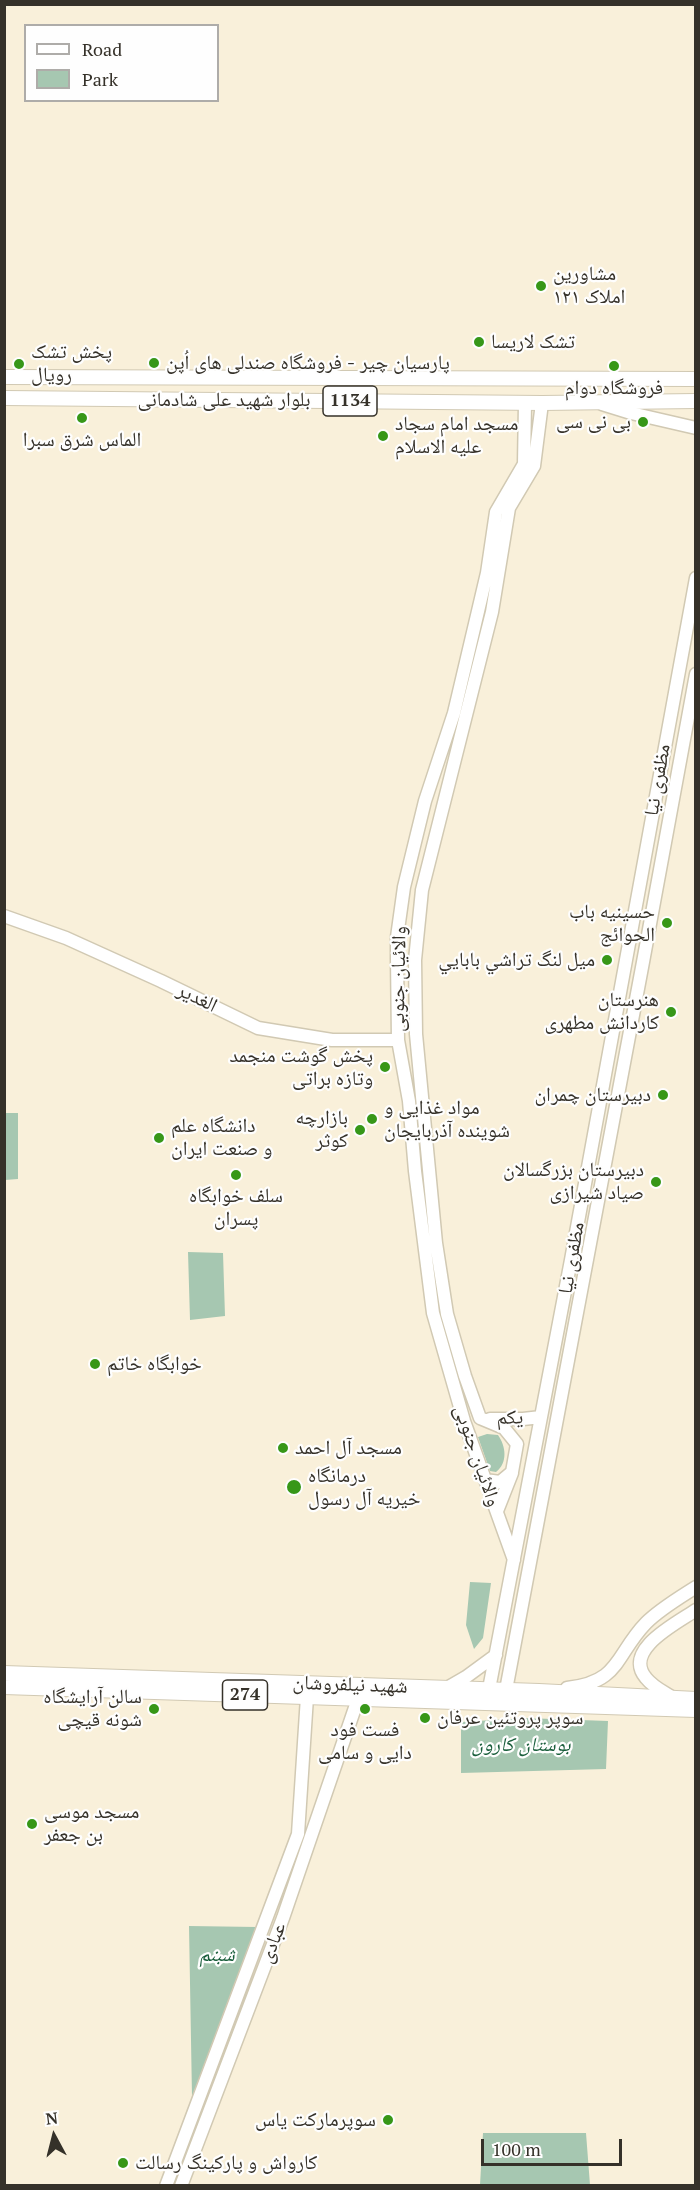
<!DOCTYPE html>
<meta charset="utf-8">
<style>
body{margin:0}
#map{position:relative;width:700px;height:2190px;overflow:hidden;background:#f9f0da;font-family:"PT Serif",serif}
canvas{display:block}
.frame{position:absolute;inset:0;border:6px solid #353129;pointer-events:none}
.legend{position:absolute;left:24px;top:24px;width:195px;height:78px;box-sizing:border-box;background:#fefefe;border:2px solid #aeaca9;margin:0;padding:8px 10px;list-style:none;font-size:18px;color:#353129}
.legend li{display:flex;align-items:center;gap:12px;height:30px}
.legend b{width:30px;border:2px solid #aeaca9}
.north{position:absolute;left:24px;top:2106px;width:60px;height:60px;-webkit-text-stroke:4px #fefefe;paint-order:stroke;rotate:353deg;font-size:16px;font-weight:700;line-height:24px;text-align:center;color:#353129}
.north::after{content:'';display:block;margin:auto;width:21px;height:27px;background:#353129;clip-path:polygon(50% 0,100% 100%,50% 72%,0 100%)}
.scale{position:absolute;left:481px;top:2139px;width:141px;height:27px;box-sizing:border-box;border:3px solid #353129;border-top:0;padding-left:8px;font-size:18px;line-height:21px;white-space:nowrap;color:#353129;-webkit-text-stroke:4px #fefefe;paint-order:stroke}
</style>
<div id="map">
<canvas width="700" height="2190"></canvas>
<div class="frame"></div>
<ul class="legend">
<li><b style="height:8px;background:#fff"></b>Road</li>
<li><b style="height:16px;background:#a6c7b1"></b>Park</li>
</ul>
<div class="north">N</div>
<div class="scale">100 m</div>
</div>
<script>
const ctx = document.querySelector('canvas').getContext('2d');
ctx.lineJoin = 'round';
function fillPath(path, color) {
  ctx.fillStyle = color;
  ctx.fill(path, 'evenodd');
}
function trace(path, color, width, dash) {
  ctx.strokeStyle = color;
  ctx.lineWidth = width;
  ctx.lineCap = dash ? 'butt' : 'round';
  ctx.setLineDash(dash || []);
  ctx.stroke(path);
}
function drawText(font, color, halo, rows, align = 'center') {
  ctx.font = font + ' "PT Serif","Noto Naskh Arabic",serif';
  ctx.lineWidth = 4.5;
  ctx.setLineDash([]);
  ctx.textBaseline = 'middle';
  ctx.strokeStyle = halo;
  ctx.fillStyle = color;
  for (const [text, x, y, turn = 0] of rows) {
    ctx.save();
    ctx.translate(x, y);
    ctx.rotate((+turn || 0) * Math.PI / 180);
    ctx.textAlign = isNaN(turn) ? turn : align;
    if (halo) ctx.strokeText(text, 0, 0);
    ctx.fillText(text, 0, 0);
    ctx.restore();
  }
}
fillPath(new Path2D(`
 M 5,1113 L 18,1113 L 18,1179 L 5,1180 Z
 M 188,1252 L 223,1253 L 225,1316 L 190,1320 Z
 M 487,1434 L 498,1435 C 506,1446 508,1463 496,1472 L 490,1471 L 478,1437 Z
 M 470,1582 L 491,1583 L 483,1638 L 474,1649 L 466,1625 Z
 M 525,1718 L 608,1721 L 606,1769 L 461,1773 L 461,1722 Z
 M 189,1926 L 257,1927 L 192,2097 Z
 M 483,2133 L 586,2133 L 590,2185 L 480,2185 Z`), '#a6c7b1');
const secondary = new Path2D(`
 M 602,404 L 631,413 L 696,428
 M 4,916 L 66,938 L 161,981 L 258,1028 L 332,1040 L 398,1040
 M 480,1418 L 465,1376 L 447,1314 L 436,1243 L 416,1034 L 415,960 L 422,890 L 492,612 L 509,508 L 534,466 L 542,403
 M 480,1418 L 504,1428 L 517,1444 L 512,1472 L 500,1482 L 485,1480
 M 490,1419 L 523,1419 L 541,1417
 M 497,1511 L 512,1473
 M 514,1560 L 464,1421 L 433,1313 L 415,1171 L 409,1101 L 398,1040 L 397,958 L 397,937 L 404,887 L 425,801 L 454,713 L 487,573 L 496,512 L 524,464 L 525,403
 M 447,1688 L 466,1677 L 496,1655
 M 567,1688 C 621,1682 615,1655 646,1623 C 660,1609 679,1598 696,1587
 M 489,1689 L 571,1260 L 696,578
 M 506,1690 L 643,962 L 696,674
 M 673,1698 C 664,1692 653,1687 646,1678 C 622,1650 677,1623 696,1610
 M 166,2186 L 298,1834 L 307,1697
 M 181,2186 L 283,1918 L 358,1699`);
const primary = new Path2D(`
 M 4,377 L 696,379
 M 4,398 L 542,403 L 696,401
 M 4,1673 L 539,1691 L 696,1699
 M 4,1687 L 696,1710`);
trace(secondary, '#d1c9b3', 15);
trace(primary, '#d1c9b3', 16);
trace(secondary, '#fff', 12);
trace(primary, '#fff', 14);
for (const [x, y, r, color] of [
 [541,286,6,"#379718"],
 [479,342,6,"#379718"],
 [154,363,6,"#379718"],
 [19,364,6,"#379718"],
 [614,366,6,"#379718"],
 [82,418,6,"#379718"],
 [643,422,6,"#379718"],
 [383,436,6,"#379718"],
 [667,923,6,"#379718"],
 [607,960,6,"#379718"],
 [671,1012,6,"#379718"],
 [385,1067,6,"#379718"],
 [663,1095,6,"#379718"],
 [372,1119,6,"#379718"],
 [360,1130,6,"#379718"],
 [159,1138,6,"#379718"],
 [236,1175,6,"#379718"],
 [656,1182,6,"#379718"],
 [95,1364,6,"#379718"],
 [283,1448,6,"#379718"],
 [294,1487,8,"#379718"],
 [154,1709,6,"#379718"],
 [365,1709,6,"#379718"],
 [425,1718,6,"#379718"],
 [32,1824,6,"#379718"],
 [388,2120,6,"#379718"],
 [123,2163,6,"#379718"]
]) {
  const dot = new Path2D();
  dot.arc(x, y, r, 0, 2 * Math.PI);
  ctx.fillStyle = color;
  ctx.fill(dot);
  trace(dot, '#fefefe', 2);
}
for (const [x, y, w] of [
 [350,401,54],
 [245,1695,45]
]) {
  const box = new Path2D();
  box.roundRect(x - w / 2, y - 15, w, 30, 4.5);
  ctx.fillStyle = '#fefefe';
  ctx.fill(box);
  trace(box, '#353129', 1.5);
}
drawText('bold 18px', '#353129', null, [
 ["1134",350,401],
 ["274",245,1695]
]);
drawText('20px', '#353129', '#fefefe', [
 ["مشاورین",553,274],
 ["املاک ۱۲۱",553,297],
 ["تشک لاریسا",491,342],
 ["پخش تشک",31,352],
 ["رویال",31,375],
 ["پارسیان چیر - فروشگاه صندلی های اُپن",166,363],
 ["فروشگاه دوام",614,388,"center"],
 ["بی نی سی",631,422,"right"],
 ["مسجد امام سجاد",395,424],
 ["علیه الاسلام",395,447],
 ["الماس شرق سبرا",82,440,"center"],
 ["حسینیه باب",655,912,"right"],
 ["الحوائج",655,935,"right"],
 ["ميل لنگ تراشي بابايي",595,960,"right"],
 ["هنرستان",659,1000,"right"],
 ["کاردانش مطهری",659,1023,"right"],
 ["پخش گوشت منجمد",373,1056,"right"],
 ["وتازه براتی",373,1079,"right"],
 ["دبیرستان چمران",651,1095,"right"],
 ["مواد غذایی و",384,1108],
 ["شوینده آذربایجان",384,1131],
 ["بازارچه",348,1118,"right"],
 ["کوثر",348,1141,"right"],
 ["دانشگاه علم",171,1126],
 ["و صنعت ایران",171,1149],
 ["دبیرستان بزرگسالان",644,1170,"right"],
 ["صیاد شیرازی",644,1193,"right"],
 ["سلف خوابگاه",236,1196,"center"],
 ["پسران",236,1219,"center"],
 ["خوابگاه خاتم",107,1364],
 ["مسجد آل احمد",295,1448],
 ["درمانگاه",308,1476],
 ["خیریه آل رسول",308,1499],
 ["سالن آرایشگاه",142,1697,"right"],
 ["شونه قیچی",142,1720,"right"],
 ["سوپر پروتئین عرفان",437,1718],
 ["فست فود",365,1730,"center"],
 ["دایی و سامی",365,1753,"center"],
 ["مسجد موسی",44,1812],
 ["بن جعفر",44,1835],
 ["سوپرمارکت یاس",376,2120,"right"],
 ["کارواش و پارکینگ رسالت",135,2163]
], 'left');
drawText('20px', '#353129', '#fefefe', [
 ["بلوار شهید علی شادمانی",224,400],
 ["مظفری نیا",658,780,-80],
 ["والائیان جنوبی",399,979,-89],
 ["الغدیر",197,998,26],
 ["مظفری نیا",572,1258,-80],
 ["یکم",510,1418,-1],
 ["والائیان جنوبی",477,1456,71],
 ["شهید نیلفروشان",350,1685,2],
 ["عبادی",273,1943,-69]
]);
drawText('italic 20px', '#195e3b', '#fefefe', [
 ["بوستان کارون",521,1745],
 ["شبنم",217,1955]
]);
</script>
